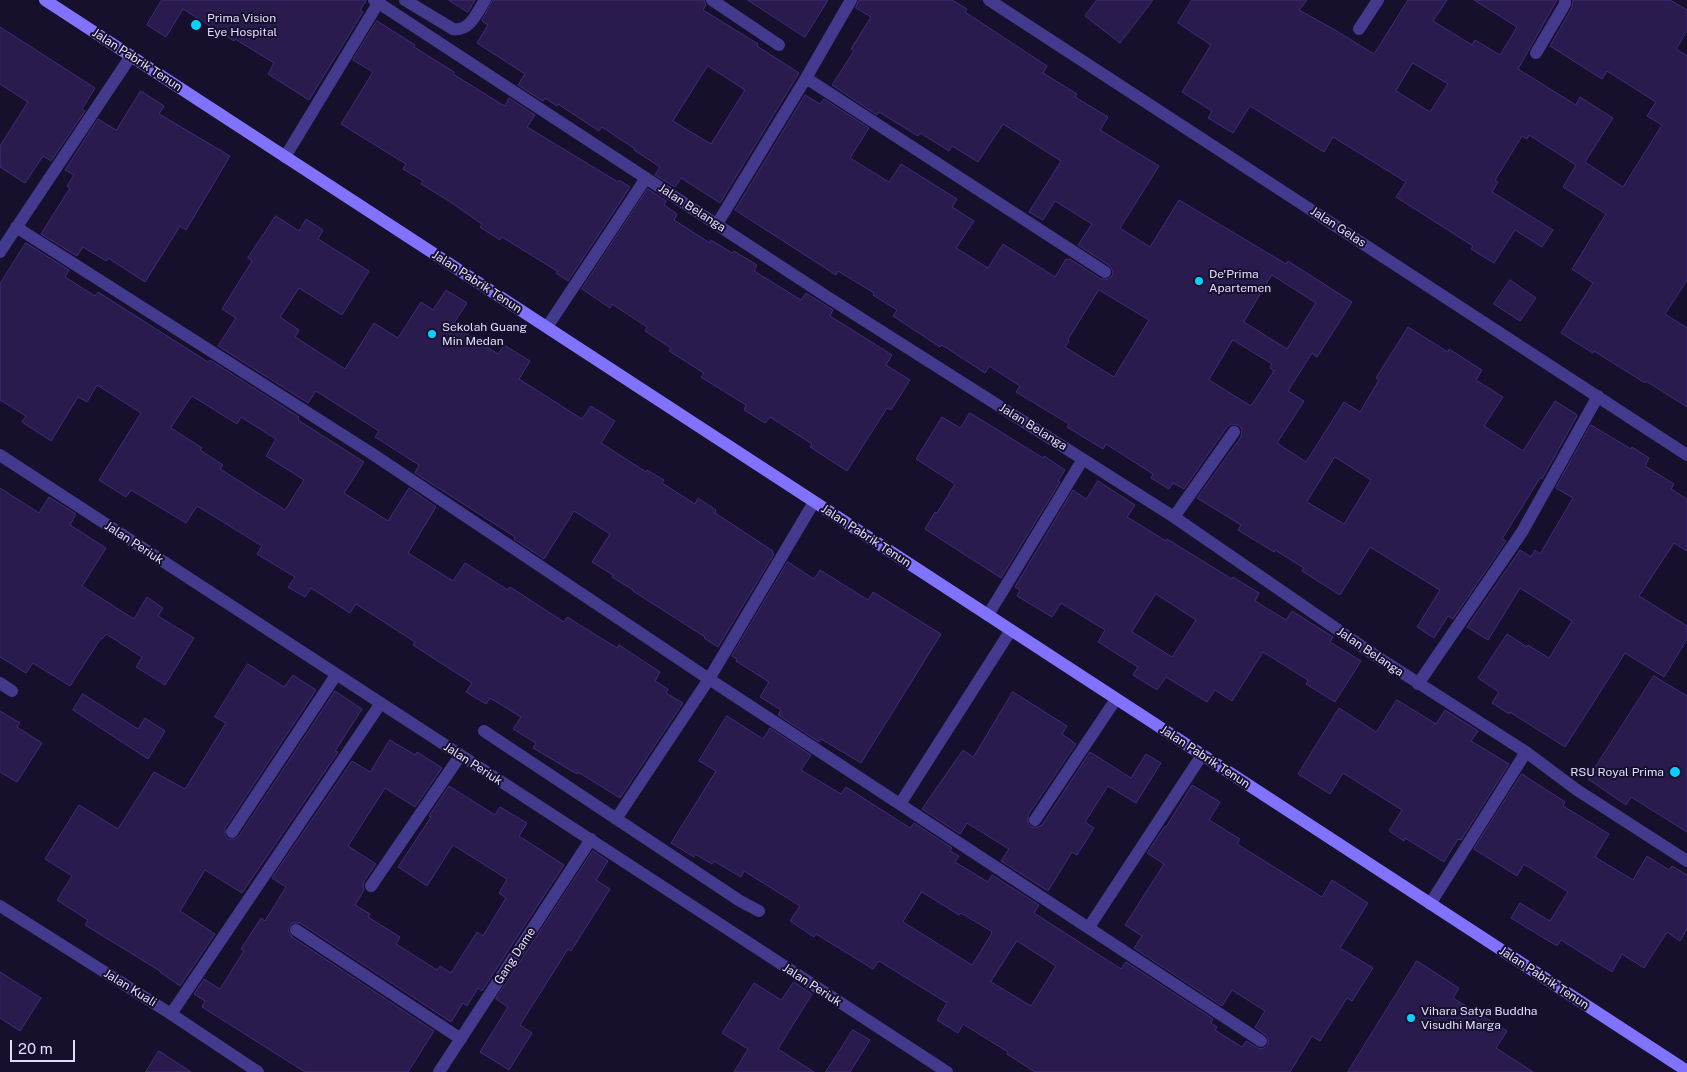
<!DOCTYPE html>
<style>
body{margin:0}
#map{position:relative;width:1687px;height:1072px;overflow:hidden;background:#17102c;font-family:"Public Sans",sans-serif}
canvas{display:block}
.scale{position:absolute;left:10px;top:1040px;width:65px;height:22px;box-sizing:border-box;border:2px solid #e2dbff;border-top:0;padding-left:6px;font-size:15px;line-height:18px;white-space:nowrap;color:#e2dbff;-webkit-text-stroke:4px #17102c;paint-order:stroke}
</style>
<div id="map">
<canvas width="1687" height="1072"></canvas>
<div class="scale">20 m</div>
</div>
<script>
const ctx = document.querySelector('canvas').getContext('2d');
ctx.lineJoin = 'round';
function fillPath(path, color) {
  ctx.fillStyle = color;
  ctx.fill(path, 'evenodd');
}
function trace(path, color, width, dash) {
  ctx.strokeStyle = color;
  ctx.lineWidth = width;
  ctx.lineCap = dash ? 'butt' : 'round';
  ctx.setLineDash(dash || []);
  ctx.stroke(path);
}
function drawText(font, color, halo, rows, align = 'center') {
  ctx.font = font + ' "Public Sans",sans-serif';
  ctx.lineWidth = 4;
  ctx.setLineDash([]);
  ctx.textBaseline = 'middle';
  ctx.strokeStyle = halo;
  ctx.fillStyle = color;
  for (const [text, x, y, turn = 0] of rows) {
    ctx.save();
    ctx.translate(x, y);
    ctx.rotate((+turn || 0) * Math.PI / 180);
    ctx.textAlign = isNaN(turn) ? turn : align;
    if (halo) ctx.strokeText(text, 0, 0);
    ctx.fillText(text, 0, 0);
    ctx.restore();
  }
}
const building = new Path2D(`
 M 162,0 L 366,0 L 366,1 L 360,10 L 363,12 L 309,100 L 268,74 L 274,63 L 235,39 L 234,41 L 183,9 L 166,37 L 147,25 Z
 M 449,0 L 475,0 L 468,12 Z
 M 493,0 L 704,0 L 706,5 L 703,10 L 758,44 L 757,46 L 799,73 L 720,203 L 681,178 L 675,187 L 655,175 L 660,167 L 634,150 L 635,149 L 602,127 L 599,131 L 558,104 L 557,106 L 545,98 L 543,101 L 518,85 L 525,74 L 477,43 L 488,25 L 482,21 ZM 708,66 L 745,90 L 711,144 L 673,121 Z
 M 748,0 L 828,0 L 805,37 Z
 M 859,0 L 952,0 L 967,9 L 965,12 L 1047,66 L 1043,73 L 1077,94 L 1075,97 L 1108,117 L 1100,130 L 1159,166 L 1120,228 L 1150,247 L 1179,200 L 1286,264 L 1288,261 L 1352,302 L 1317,357 L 1312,353 L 1288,391 L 1304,401 L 1277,443 L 1306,462 L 1344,402 L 1360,412 L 1379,380 L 1376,378 L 1408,327 L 1448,352 L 1449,349 L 1482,370 L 1476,380 L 1503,397 L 1484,426 L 1523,451 L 1555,401 L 1576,414 L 1577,416 L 1542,479 L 1540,478 L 1502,539 L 1506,541 L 1453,619 L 1448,616 L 1434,638 L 1417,627 L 1440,590 L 1370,547 L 1340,595 L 1302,571 L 1304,568 L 1275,550 L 1274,552 L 1238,530 L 1241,525 L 1197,498 L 1241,437 L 1242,429 L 1238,425 L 1231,424 L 1227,427 L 1184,489 L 1173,483 L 1169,489 L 1151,478 L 1153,474 L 1106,444 L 1103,449 L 1067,427 L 1069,424 L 1016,392 L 1020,386 L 989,366 L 985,373 L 942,345 L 940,347 L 893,316 L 897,310 L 873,295 L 874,293 L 838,271 L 836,275 L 735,210 L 805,95 L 820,104 L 824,99 L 869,128 L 850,158 L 889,182 L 901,164 L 957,199 L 952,207 L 974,221 L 956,248 L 988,268 L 1003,244 L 1055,277 L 1066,259 L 1069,260 L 1070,259 L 1101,279 L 1108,279 L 1112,276 L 1113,272 L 1110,266 L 1078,245 L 1092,224 L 1055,201 L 1043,220 L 1029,212 L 1061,161 L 1003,124 L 978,162 L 952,146 L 949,151 L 920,133 L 918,136 L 879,112 L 877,115 L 832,85 L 854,51 L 851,49 L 871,17 L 856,8 ZM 1272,275 L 1316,303 L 1287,349 L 1244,322 ZM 1099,290 L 1149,320 L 1114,377 L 1065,347 L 1069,341 L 1068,340 ZM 1233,340 L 1272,364 L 1270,368 L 1274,371 L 1251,406 L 1209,380 ZM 1335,457 L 1371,480 L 1344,524 L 1307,502 Z
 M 1097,0 L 1153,0 L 1120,43 L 1085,16 Z
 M 1192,0 L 1307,0 L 1299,10 L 1335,30 L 1374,54 L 1408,0 L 1447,0 L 1433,21 L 1472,45 L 1475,40 L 1500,55 L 1517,27 L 1474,0 L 1557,0 L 1518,69 L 1576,105 L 1580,97 L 1613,118 L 1585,162 L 1623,187 L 1662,125 L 1647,116 L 1656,102 L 1607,71 L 1602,79 L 1550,46 L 1572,8 L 1573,0 L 1670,0 L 1687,10 L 1687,31 L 1676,49 L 1687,56 L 1687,280 L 1665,314 L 1687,328 L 1687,407 L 1646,381 L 1645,383 L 1594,351 L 1593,353 L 1561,333 L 1593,283 L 1572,269 L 1606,214 L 1563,187 L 1576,165 L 1529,135 L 1527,139 L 1522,136 L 1495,180 L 1498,182 L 1492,192 L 1553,230 L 1542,247 L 1515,230 L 1494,263 L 1471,249 L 1473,246 L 1396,197 L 1406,182 L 1333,137 L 1324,152 L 1250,106 L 1233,133 L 1208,118 L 1212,111 L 1182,92 L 1211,45 L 1178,23 ZM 1413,63 L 1448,84 L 1430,112 L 1396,91 Z
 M 377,21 L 415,45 L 414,47 L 454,72 L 453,74 L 501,104 L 505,106 L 509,98 L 535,115 L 527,127 L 618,182 L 619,180 L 630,187 L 568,281 L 556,273 L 557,271 L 502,237 L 500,240 L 480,227 L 482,224 L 449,201 L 421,184 L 423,181 L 403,169 L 406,164 L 341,124 L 373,72 L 353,60 Z
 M 0,27 L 95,88 L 82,109 L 85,111 L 51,161 L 43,156 L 25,183 L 0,167 L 0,146 L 28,102 L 0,84 Z
 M 141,91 L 164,106 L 159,114 L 230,156 L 186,230 L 180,226 L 145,282 L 108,258 L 106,261 L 83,247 L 77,256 L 41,234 L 70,188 L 67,186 L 74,175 L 65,170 L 98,119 L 116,130 Z
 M 648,189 L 666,201 L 664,205 L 677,214 L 674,220 L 710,243 L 711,240 L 732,253 L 734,251 L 757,265 L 754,271 L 801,300 L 806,293 L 833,310 L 830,316 L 892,355 L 886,365 L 910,380 L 891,410 L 887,408 L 847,471 L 810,447 L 812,444 L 770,417 L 765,423 L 744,410 L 746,405 L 701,377 L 704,373 L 669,351 L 671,348 L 645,331 L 647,327 L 612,304 L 610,308 L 582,289 Z
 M 276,216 L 299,231 L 306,219 L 323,230 L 318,239 L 369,271 L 342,315 L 299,288 L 280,317 L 299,330 L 295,337 L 345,369 L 374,323 L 398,338 L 421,302 L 433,310 L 446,290 L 467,303 L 454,323 L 466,331 L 465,333 L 498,354 L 504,345 L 530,361 L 519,379 L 582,419 L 591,406 L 615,421 L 601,443 L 646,472 L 647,470 L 664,480 L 662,483 L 695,504 L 698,498 L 716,510 L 715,513 L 773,551 L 772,553 L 774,554 L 718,647 L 704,638 L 705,637 L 633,591 L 633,590 L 612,577 L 613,575 L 592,562 L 610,534 L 574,511 L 544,559 L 514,539 L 515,537 L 415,473 L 419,465 L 375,437 L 379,431 L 316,391 L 308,403 L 218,346 L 236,318 L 222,309 L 252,261 L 248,258 Z
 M 26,243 L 69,270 L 65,277 L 95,296 L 98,292 L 208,362 L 210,360 L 299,417 L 298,420 L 364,462 L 344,493 L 388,521 L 409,488 L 436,507 L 408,553 L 453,581 L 465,563 L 508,590 L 510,587 L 564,622 L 567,617 L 617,648 L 619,645 L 660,672 L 655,681 L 668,689 L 666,693 L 683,703 L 620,798 L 578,772 L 577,774 L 533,748 L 536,743 L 513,729 L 521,717 L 490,698 L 486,704 L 466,692 L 472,683 L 413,645 L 415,642 L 356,604 L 350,613 L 311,588 L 305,597 L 288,587 L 295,577 L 257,554 L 262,546 L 197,506 L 186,523 L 131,490 L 126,497 L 99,480 L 141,413 L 97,385 L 87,402 L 78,397 L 51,441 L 22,422 L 26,416 L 0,400 L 0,284 ZM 192,396 L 237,424 L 241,417 L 276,439 L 266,456 L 304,480 L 285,510 L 220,469 L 223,465 L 200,450 L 202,448 L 171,428 Z
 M 1510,280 L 1536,298 L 1520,321 L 1494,304 Z
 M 970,413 L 1043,458 L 1044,456 L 1065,470 L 1058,481 L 1060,482 L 1001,578 L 925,529 L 935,512 L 937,513 L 955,484 L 916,459 L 942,417 L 960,428 Z
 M 1591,425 L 1631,449 L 1632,447 L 1649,458 L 1645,466 L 1674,484 L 1671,489 L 1687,499 L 1687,551 L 1674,543 L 1639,596 L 1687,626 L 1687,639 L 1664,677 L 1625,653 L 1565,747 L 1510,712 L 1509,714 L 1492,703 L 1499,692 L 1478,678 L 1507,634 L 1527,647 L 1528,645 L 1549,658 L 1572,621 L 1520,588 L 1488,640 L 1467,627 L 1520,550 L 1531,557 L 1535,550 L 1540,554 L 1573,498 L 1556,488 Z
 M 1098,481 L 1135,505 L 1127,517 L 1166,541 L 1167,539 L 1232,579 L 1233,577 L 1259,593 L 1255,601 L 1286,620 L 1292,611 L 1333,637 L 1330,642 L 1361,661 L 1335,702 L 1306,684 L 1308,680 L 1263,652 L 1232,701 L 1215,690 L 1207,702 L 1166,677 L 1157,690 L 1133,675 L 1138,667 L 1098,642 L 1105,630 L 1061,603 L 1052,617 L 1017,596 L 1020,590 L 1015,587 L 1073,490 L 1086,499 ZM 1156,594 L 1196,620 L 1172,657 L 1132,632 Z
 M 0,488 L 39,513 L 49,497 L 76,514 L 70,525 L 106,548 L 82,586 L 134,619 L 147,597 L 163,608 L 158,616 L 194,638 L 165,685 L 136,667 L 142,657 L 106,634 L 102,639 L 101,638 L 70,686 L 33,663 L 26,673 L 0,657 Z
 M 788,562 L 814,579 L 820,570 L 868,600 L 873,592 L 941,634 L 861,763 L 821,739 L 819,742 L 778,715 L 781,710 L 760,697 L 769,682 L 736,661 L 737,659 L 732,656 Z
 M 248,664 L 284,687 L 293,675 L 316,690 L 225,828 L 225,835 L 228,839 L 235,839 L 239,836 L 335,691 L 362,709 L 335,751 L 338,752 L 242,893 L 205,870 L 180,911 L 215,934 L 180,986 L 160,972 L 160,971 L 85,925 L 88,920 L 57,900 L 72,876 L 45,859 L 79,805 L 118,829 L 154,772 L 185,789 L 226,723 L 215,717 Z
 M 1654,676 L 1687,696 L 1687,832 L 1631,797 L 1626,805 L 1588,779 Z
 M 1013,692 L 1067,726 L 1062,734 L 1076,744 L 1028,815 L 1028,823 L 1031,827 L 1038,827 L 1042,825 L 1090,752 L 1131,778 L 1146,754 L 1161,763 L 1136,803 L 1108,786 L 1085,822 L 1094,828 L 1077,855 L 1072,852 L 1048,891 L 1001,861 L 1009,849 L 967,823 L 960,834 L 922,809 L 963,750 L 973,757 Z
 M 83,694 L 138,729 L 145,718 L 165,731 L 148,759 L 73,710 Z
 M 1397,700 L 1436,724 L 1445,710 L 1478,731 L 1471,741 L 1509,764 L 1461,840 L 1458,839 L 1444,862 L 1405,838 L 1404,841 L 1389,831 L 1402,810 L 1343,773 L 1330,794 L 1298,774 L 1339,708 L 1376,732 Z
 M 0,711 L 20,723 L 17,727 L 42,743 L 17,782 L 0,772 Z
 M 727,716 L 763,739 L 770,728 L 811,755 L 801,770 L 841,794 L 846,787 L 910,828 L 914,823 L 952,848 L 950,851 L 959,856 L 955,862 L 988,882 L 992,875 L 1039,905 L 1034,913 L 1121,969 L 1126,962 L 1213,1019 L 1211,1023 L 1217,1027 L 1215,1030 L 1242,1047 L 1246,1041 L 1260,1049 L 1264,1048 L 1268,1045 L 1268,1037 L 1255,1027 L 1265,1011 L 1232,990 L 1222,1006 L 1134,948 L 1142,936 L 1125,925 L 1164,864 L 1147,853 L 1165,826 L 1166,827 L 1192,785 L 1220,802 L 1209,820 L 1240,839 L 1237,844 L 1322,897 L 1332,880 L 1368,903 L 1340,948 L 1373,968 L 1352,1001 L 1347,998 L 1320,1041 L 1312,1036 L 1290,1072 L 1035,1072 L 1007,1054 L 1008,1052 L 963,1024 L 958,1033 L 937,1020 L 947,1003 L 879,961 L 873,969 L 816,934 L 814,937 L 790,921 L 800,906 L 744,871 L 741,877 L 714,861 L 712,864 L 695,854 L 694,857 L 671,843 L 716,771 L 699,761 ZM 922,892 L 959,915 L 961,913 L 991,931 L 992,933 L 972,965 L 903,922 ZM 1017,941 L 1056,966 L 1031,1006 L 991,982 Z
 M 390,740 L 415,755 L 417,752 L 442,768 L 415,807 L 385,788 L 348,846 L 376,864 L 364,881 L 363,886 L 364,890 L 355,905 L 370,914 L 368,917 L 400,937 L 396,944 L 437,970 L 440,966 L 451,973 L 477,932 L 483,936 L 506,898 L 499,893 L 507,879 L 453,845 L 427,886 L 398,867 L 431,817 L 429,816 L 449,786 L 495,815 L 500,807 L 527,823 L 519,836 L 564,865 L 482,991 L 478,988 L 467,1006 L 463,1003 L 451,1022 L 300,923 L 292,923 L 288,930 L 292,937 L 434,1031 L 408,1072 L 305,1072 L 202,1007 L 205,1001 L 194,994 L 204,979 L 220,989 L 244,951 L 241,949 L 261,918 L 265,921 L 286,887 L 272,878 L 352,761 L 370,772 Z
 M 1522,774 L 1565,802 L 1563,806 L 1609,834 L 1595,857 L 1633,880 L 1647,856 L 1669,870 L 1672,866 L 1687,875 L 1687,929 L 1680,941 L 1667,932 L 1644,968 L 1622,954 L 1612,972 L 1561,940 L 1557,946 L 1511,918 L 1520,903 L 1550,921 L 1568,892 L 1524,864 L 1517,876 L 1474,849 Z
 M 593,851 L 608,861 L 596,880 L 610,889 L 571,951 L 568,949 L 520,1025 L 532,1033 L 509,1070 L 480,1052 L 508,1007 L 496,999 Z
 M 1417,961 L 1459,988 L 1453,998 L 1507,1031 L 1496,1048 L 1533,1072 L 1348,1072 Z
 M 0,972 L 41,998 L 20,1031 L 0,1018 Z
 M 794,982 L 812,994 L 778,1049 L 814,1072 L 734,1072 L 748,1049 L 722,1033 L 754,983 L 781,1000 Z
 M 853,1030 L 870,1040 L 850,1072 L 826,1072 Z
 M 159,1051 L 191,1072 L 146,1072 Z`);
fillPath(building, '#291b4e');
trace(building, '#422c7b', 1);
trace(new Path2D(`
 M 374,0 L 829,298 L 1174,517 L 1373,654 L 1526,752 L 1577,790 L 1687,861
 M 405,0 L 453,29 C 470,32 477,12 485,0
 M 712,0 L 779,45
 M 989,0 L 1687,455
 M 1359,29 L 1378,0
 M 1536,53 L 1565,4 L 1565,0
 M 806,78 L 1105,272
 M 285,157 L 380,0
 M 717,224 L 806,78 L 851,0
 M 16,227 L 371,453 L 709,679 L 1261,1041
 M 0,252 L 131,56
 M 547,327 L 646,178
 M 0,455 L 947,1072
 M 1174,517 L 1234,432
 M 988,615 L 1083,459
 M 0,683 L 12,691
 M 1418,684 L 1522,532 L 1598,396
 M 484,731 L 740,901 L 759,911
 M 900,804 L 1011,630
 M 616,819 L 709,679 L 814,502
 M 1035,820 L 1116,699
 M 232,832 L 336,675
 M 371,886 L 460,756
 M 1430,904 L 1526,752
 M 0,906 L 171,1014 L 258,1072
 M 1089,927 L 1202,755
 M 296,930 L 461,1039
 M 171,1014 L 381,703
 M 439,1072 L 591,839`), '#43398d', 12);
trace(new Path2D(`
 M 45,0 L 1687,1071`), '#8172ff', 12);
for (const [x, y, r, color] of [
 [196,25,6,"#07d2ff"],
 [1199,281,5,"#07d2ff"],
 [432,334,5,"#07d2ff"],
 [1675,772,6,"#07d2ff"],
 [1411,1018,5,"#07d2ff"]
]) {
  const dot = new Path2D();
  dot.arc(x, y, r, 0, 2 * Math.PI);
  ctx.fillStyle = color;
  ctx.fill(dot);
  trace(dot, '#17102c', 2);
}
drawText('12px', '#e2dbff', '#17102c', [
 ["Prima Vision",207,18],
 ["Eye Hospital",207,32],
 ["De'Prima",1209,274],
 ["Apartemen",1209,288],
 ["Sekolah Guang",442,327],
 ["Min Medan",442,341],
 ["RSU Royal Prima",1664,772,"right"],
 ["Vihara Satya Buddha",1421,1011],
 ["Visudhi Marga",1421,1025]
], 'left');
drawText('12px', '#e2dbff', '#17102c', [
 ["Jalan Pabrik Tenun",137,60,33],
 ["Jalan Belanga",692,208,33],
 ["Jalan Gelas",1338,227,33],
 ["Jalan Pabrik Tenun",477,282,33],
 ["Jalan Belanga",1033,427,32],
 ["Jalan Pabrik Tenun",866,536,33],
 ["Jalan Periuk",134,543,33],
 ["Jalan Belanga",1370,652,34],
 ["Jalan Pabrik Tenun",1205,757,33],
 ["Jalan Periuk",473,764,33],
 ["Gang Dame",515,956,-57],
 ["Jalan Pabrik Tenun",1544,978,33],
 ["Jalan Periuk",812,985,33],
 ["Jalan Kuali",130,988,32]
]);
</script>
